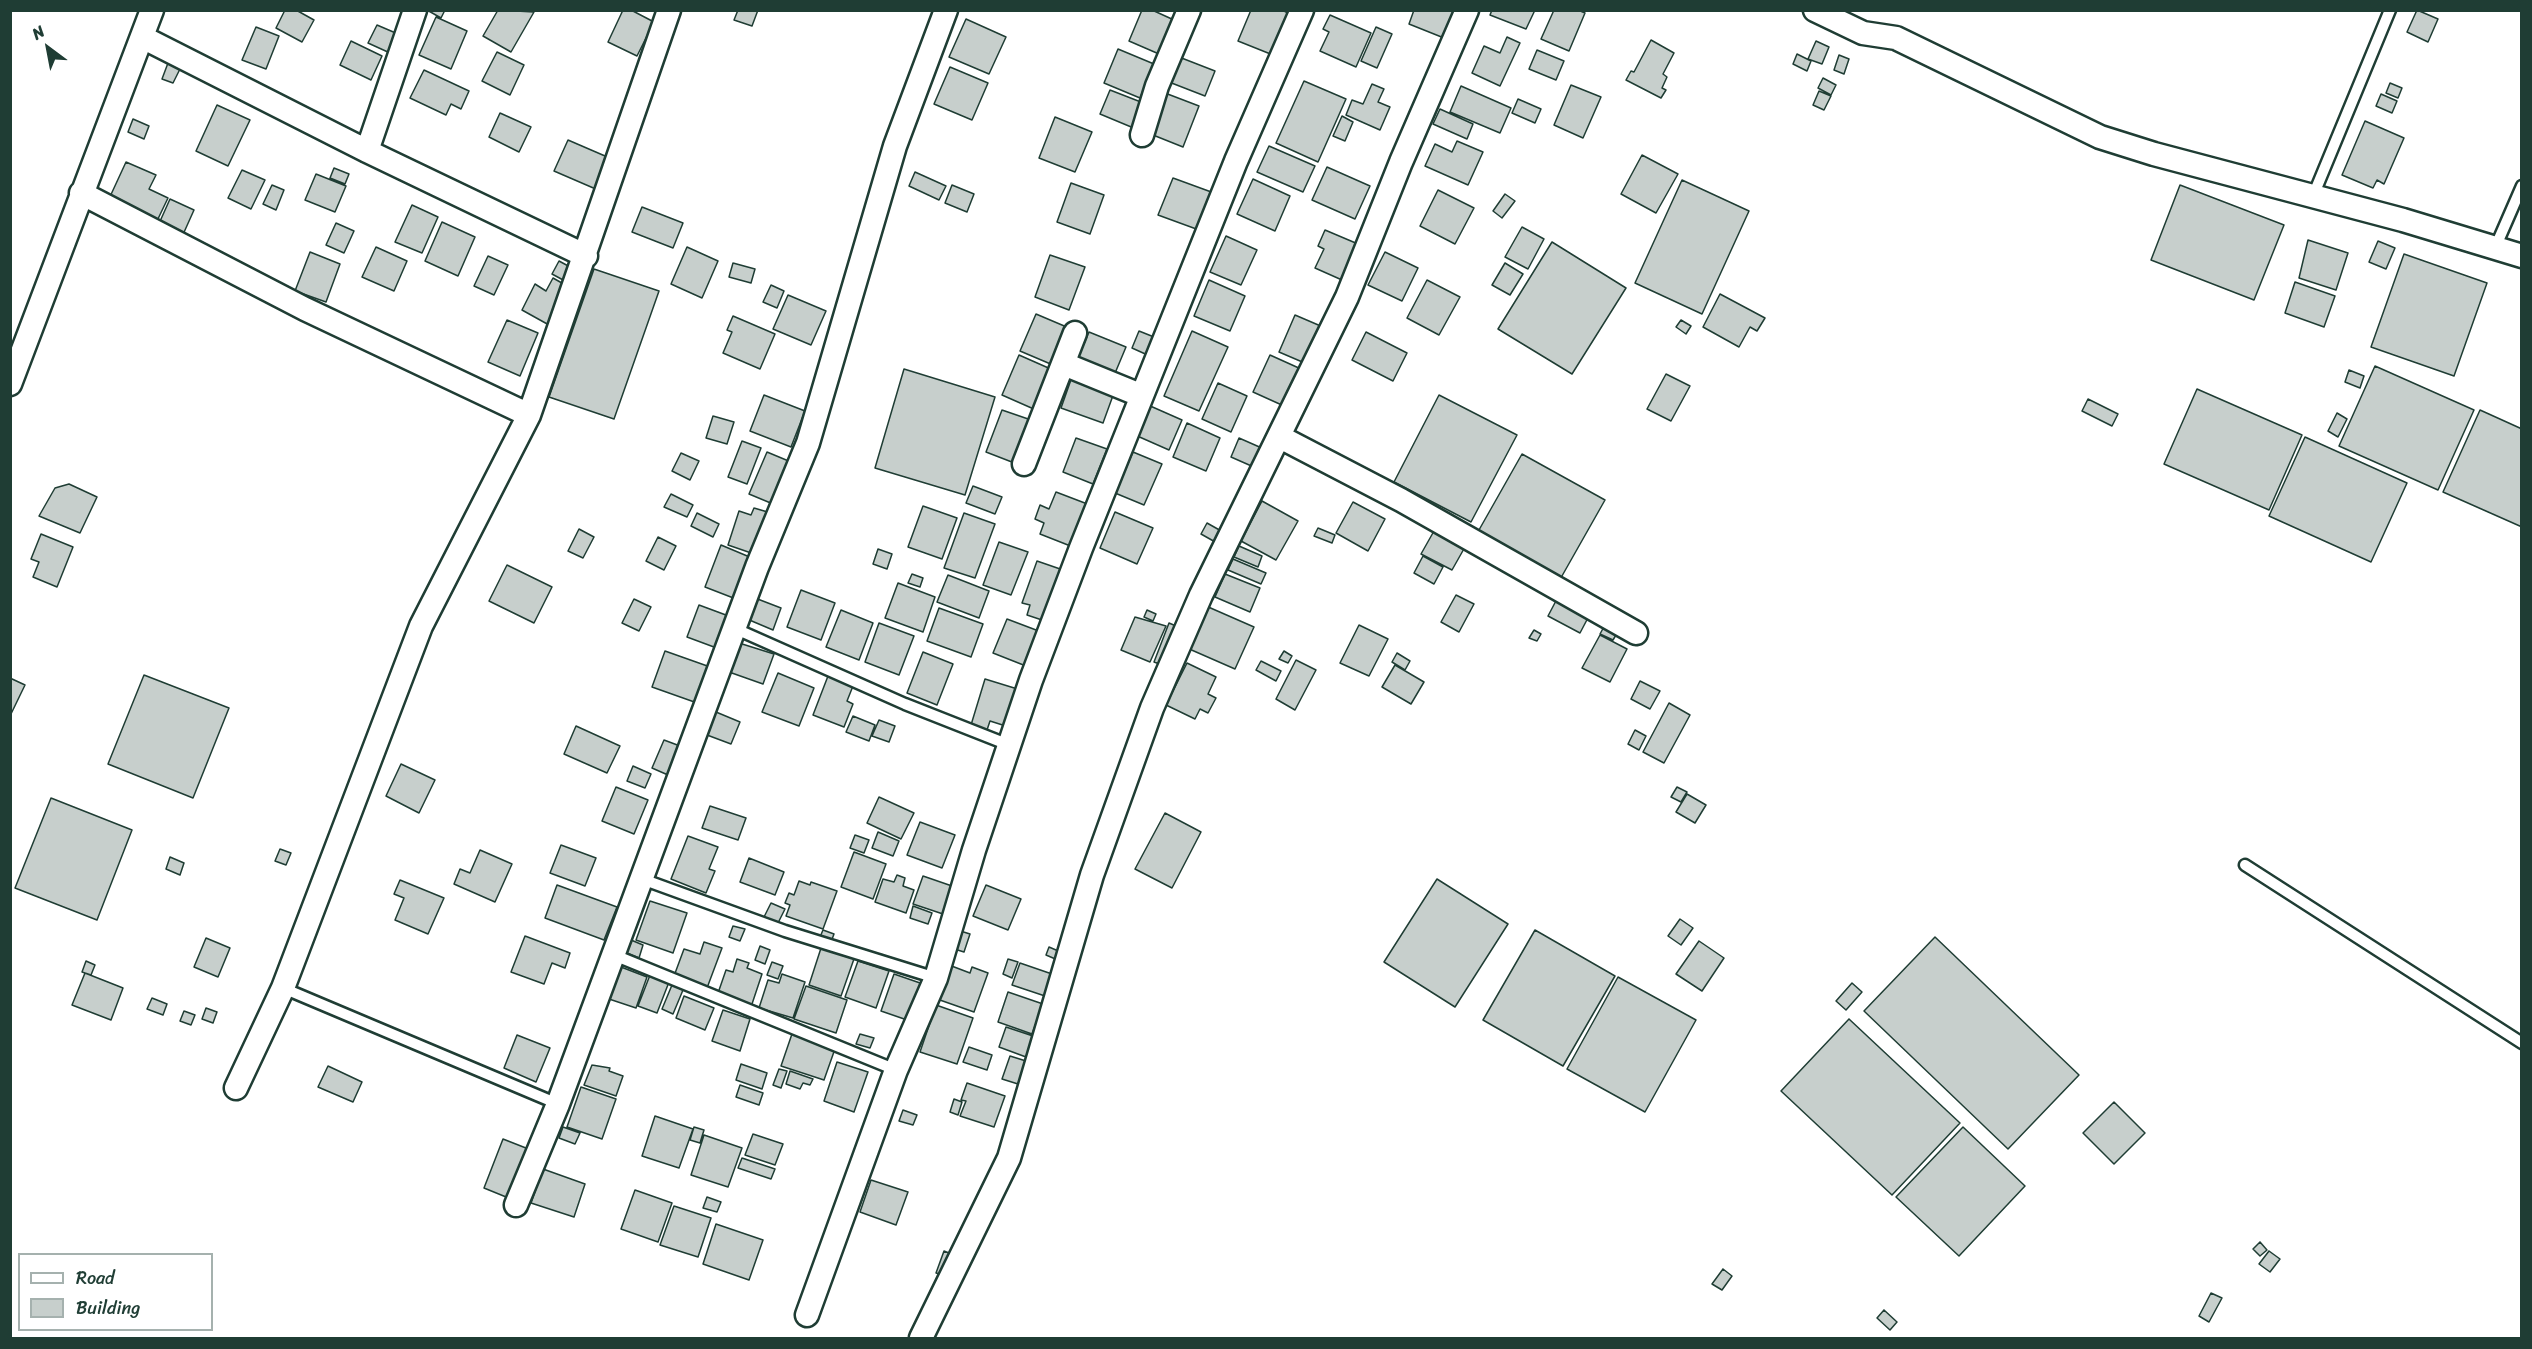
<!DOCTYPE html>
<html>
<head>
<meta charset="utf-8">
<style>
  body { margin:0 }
  #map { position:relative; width:2532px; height:1349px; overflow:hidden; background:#fff; font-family:Sriracha,sans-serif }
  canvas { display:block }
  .frame { position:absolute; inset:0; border:12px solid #1f3d34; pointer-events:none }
  .legend { position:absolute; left:18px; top:1253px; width:195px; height:78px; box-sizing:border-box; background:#fff; border:2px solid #a5b1ae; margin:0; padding:8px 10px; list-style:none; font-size:18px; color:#1f3d34 }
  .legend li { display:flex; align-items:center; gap:12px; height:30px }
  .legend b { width:30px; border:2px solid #a5b1ae }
  .north { position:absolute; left:18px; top:18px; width:60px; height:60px; -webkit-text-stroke:4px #fff; paint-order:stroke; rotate:328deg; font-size:16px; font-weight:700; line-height:24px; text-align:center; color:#1f3d34 }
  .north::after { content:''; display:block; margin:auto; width:21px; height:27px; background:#1f3d34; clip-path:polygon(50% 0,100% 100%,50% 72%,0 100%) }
</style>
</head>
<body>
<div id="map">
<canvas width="2532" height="1349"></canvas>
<div class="frame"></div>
<ul class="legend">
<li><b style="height:8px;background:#fff"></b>Road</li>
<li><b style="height:16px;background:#c7cfcc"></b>Building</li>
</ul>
<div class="north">N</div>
</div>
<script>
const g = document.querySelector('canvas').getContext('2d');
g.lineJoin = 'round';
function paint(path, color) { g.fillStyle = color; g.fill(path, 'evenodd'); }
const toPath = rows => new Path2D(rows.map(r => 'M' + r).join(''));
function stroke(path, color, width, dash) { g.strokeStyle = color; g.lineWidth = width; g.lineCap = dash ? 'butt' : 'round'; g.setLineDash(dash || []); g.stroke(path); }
const building = toPath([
  [285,10,296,10,314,20,302,42,276,28,285,10],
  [427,10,445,10,441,18,427,10],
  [498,10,534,12,511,52,483,36,498,10],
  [623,10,631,10,654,22,637,56,608,42,623,10],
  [738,10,758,10,752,26,734,20,738,10],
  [1142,10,1152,10,1174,20,1159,54,1129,41,1142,10],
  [1251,10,1282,10,1290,14,1273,55,1238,41,1251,10],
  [1414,10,1455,10,1444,38,1409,24,1414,10],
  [1492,10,1535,10,1526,29,1490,15,1492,10],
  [1554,10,1578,10,1585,13,1569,51,1541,39,1554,10],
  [2417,10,2438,19,2428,42,2407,32,2417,10],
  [1330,15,1371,33,1356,67,1320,51,1329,32,1323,29,1330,15],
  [436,17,467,31,451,69,419,55,436,17],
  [966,19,1006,37,989,74,949,57,966,19],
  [377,25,398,34,390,53,368,43,377,25],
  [256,27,279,36,266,69,242,60,256,27],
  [1376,27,1392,34,1377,68,1361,61,1376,27],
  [1507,37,1520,43,1500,86,1472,73,1484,46,1500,53,1507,37],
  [1651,40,1674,53,1663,74,1667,77,1662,88,1666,90,1661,98,1626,80,1631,71,1634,72,1651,40],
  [351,41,382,56,371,80,340,65,351,41],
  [1816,41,1829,47,1822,64,1808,59,1816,41],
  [1118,49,1154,64,1140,98,1104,83,1118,49],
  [1537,50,1564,61,1556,80,1529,69,1537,50],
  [497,52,524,65,510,95,482,81,497,52],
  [1797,54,1811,61,1807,71,1793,64,1797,54],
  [1839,55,1849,59,1844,74,1834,70,1839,55],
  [1179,57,1215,71,1205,96,1169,82,1179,57],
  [168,63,180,69,173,83,162,79,168,63],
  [950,67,988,83,972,120,934,104,950,67],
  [424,70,469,91,461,109,451,104,446,115,410,98,424,70],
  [1823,78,1836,85,1831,95,1818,88,1823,78],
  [1304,81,1346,99,1318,162,1276,143,1304,81],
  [2390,83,2402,88,2398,98,2386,93,2390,83],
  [1372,84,1384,89,1378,102,1390,107,1380,130,1346,115,1352,100,1363,104,1372,84],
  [1571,85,1601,97,1583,138,1554,125,1571,85],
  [1461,86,1511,108,1500,133,1450,112,1461,86],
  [1110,90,1146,104,1136,129,1100,114,1110,90],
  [1819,91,1831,96,1824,110,1813,105,1819,91],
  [1165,93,1199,106,1183,147,1148,133,1165,93],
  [2381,94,2397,101,2392,113,2376,106,2381,94],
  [1518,99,1541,109,1535,123,1512,113,1518,99],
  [217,105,250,120,228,166,196,151,217,105],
  [1440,109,1473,124,1467,139,1433,124,1440,109],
  [500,113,531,127,519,152,489,137,500,113],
  [1342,116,1353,122,1345,141,1333,136,1342,116],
  [1055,117,1092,132,1075,172,1039,158,1055,117],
  [133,119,149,126,144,139,128,132,133,119],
  [2365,121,2404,138,2384,184,2377,180,2373,188,2342,175,2365,121],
  [568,140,612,159,598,190,554,171,568,140],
  [1457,141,1483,152,1468,185,1425,166,1435,144,1452,152,1457,141],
  [1269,146,1315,166,1303,192,1257,172,1269,146],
  [1642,155,1678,174,1656,213,1621,194,1642,155],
  [126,162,156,175,149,189,168,198,156,223,108,201,126,162],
  [1327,167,1370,186,1355,219,1312,200,1327,167],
  [334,168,349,174,345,184,330,178,334,168],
  [242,170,265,180,251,209,228,198,242,170],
  [915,172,946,186,939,200,909,186,915,172],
  [316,174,346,186,335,212,305,200,316,174],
  [1173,178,1214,193,1199,230,1158,215,1173,178],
  [1253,179,1290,196,1275,231,1237,214,1253,179],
  [1682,180,1749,211,1702,314,1635,283,1682,180],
  [1071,183,1104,195,1090,234,1057,222,1071,183],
  [272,185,284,190,276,210,263,204,272,185],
  [952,185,974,194,967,212,945,203,952,185],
  [2180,185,2284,225,2254,300,2151,260,2180,185],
  [1438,190,1474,208,1455,244,1420,226,1438,190],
  [1505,194,1515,201,1502,218,1493,211,1505,194],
  [170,199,194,210,181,239,157,228,170,199],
  [412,205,438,217,422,253,395,242,412,205],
  [642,207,683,223,673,248,632,232,642,207],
  [442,222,475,237,458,276,425,261,442,222],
  [336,223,354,231,344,253,326,245,336,223],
  [1522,227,1544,239,1528,269,1505,257,1522,227],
  [1325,230,1358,244,1342,280,1315,268,1324,249,1318,246,1325,230],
  [1226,236,1257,250,1241,285,1210,272,1226,236],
  [2308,240,2348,253,2336,290,2299,278,2308,240],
  [2378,241,2395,248,2386,269,2369,262,2378,241],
  [1552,242,1626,288,1572,374,1498,329,1552,242],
  [376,247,407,261,394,291,362,277,376,247],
  [687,247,718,261,702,298,671,284,687,247],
  [310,252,340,264,326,302,295,291,310,252],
  [1385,252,1418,268,1402,301,1368,285,1385,252],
  [2404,254,2487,283,2454,376,2371,347,2404,254],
  [1050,255,1085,267,1069,310,1035,297,1050,255],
  [488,256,508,265,494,295,474,286,488,256],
  [559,261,572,268,565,281,552,274,559,261],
  [733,263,755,269,751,283,729,277,733,263],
  [1505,263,1523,274,1510,295,1492,285,1505,263],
  [594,269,659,291,614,419,549,397,594,269],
  [553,278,569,287,549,325,522,310,535,284,546,291,553,278],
  [1209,280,1245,296,1230,331,1194,316,1209,280],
  [1427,280,1460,297,1439,335,1407,318,1427,280],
  [2295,282,2335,296,2324,327,2285,313,2295,282],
  [771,285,784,291,777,308,763,302,771,285],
  [1720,294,1765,318,1757,331,1750,327,1739,347,1703,327,1720,294],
  [788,295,826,311,811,345,773,329,788,295],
  [1036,314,1069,328,1053,365,1020,351,1036,314],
  [1295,315,1323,327,1307,364,1279,352,1295,315],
  [733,316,775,334,760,369,723,353,732,332,727,330,733,316],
  [507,320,538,333,520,376,488,362,507,320],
  [1681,320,1691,326,1686,334,1676,327,1681,320],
  [1139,331,1159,339,1152,357,1132,348,1139,331],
  [1192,331,1228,347,1199,411,1164,396,1192,331],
  [1089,332,1126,347,1113,378,1076,362,1089,332],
  [1366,332,1407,353,1393,381,1352,360,1366,332],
  [1019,355,1053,370,1036,410,1002,395,1019,355],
  [1270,355,1301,369,1284,406,1253,392,1270,355],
  [2375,366,2474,410,2438,490,2339,446,2375,366],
  [904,369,995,397,965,495,875,468,904,369],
  [2349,370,2364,376,2360,388,2345,382,2349,370],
  [1073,374,1115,390,1103,423,1061,408,1073,374],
  [1666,374,1690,386,1671,421,1647,409,1666,374],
  [1218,383,1247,396,1231,432,1202,419,1218,383],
  [2197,389,2302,435,2269,510,2164,464,2197,389],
  [764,395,805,411,791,447,750,431,764,395],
  [1439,395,1517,435,1471,522,1394,482,1439,395],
  [2088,399,2118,414,2112,426,2082,411,2088,399],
  [1148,405,1182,420,1169,450,1135,435,1148,405],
  [1002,410,1034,421,1017,464,986,452,1002,410],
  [2480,410,2522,429,2522,527,2443,492,2480,410],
  [2337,413,2347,419,2338,437,2328,431,2337,413],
  [713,416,734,422,727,444,706,438,713,416],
  [1187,423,1220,438,1206,471,1173,457,1187,423],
  [2305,437,2407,483,2371,562,2269,516,2305,437],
  [1076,438,1107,449,1093,484,1063,472,1076,438],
  [1239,438,1264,449,1256,468,1231,457,1239,438],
  [742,441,761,448,747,484,728,477,742,441],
  [767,452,791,462,773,504,749,494,767,452],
  [1133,452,1162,464,1144,505,1115,493,1133,452],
  [681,453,699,461,690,480,672,471,681,453],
  [1522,454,1605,500,1558,583,1475,537,1522,454],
  [69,484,97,497,80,533,39,516,55,488,69,484],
  [973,486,1002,497,995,514,966,503,973,486],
  [1056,492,1090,505,1073,547,1040,534,1044,523,1035,519,1040,505,1049,509,1056,492],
  [671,494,693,505,687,517,664,507,671,494],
  [1262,501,1298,521,1276,560,1241,541,1262,501],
  [1353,502,1385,519,1368,551,1336,533,1353,502],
  [923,506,957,518,942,559,908,547,923,506],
  [754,508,771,513,757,555,728,545,739,511,751,515,754,508],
  [1115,512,1153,528,1137,564,1100,548,1115,512],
  [697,513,719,524,713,537,691,526,697,513],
  [964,513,995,524,975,578,944,568,964,513],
  [1207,523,1223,532,1217,543,1201,534,1207,523],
  [1318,528,1335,535,1332,543,1314,536,1318,528],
  [579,529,594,537,583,558,568,551,579,529],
  [1434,531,1465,547,1452,570,1421,554,1434,531],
  [41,534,73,547,57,587,33,577,39,562,31,559,41,534],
  [658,537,676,546,664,570,646,561,658,537],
  [999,542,1028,552,1011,595,983,585,999,542],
  [721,545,752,558,736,599,705,587,721,545],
  [1239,546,1262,556,1258,567,1234,557,1239,546],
  [878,549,892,554,887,569,873,564,878,549],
  [1423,556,1443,567,1434,584,1414,573,1423,556],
  [1233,559,1266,573,1261,584,1228,570,1233,559],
  [1037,561,1066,571,1048,622,1027,615,1030,605,1022,603,1037,561],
  [507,565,552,587,534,623,489,601,507,565],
  [912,574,923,578,920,587,908,583,912,574],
  [1225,574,1260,588,1250,612,1215,597,1225,574],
  [948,575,989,591,979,618,937,602,948,575],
  [898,583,935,597,923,632,885,618,898,583],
  [801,590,835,603,821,640,787,627,801,590],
  [1456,595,1474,604,1459,632,1441,622,1456,595],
  [1558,597,1590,614,1580,633,1548,616,1558,597],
  [755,598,781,608,773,630,747,619,755,598],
  [634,599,651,607,639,631,622,623,634,599],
  [699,605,734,618,722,650,687,637,699,605],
  [1206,606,1254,627,1235,669,1187,648,1206,606],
  [939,608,983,624,971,657,927,641,939,608],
  [841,610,873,623,859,660,826,647,841,610],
  [1147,610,1156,614,1153,621,1144,617,1147,610],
  [1135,617,1166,626,1150,662,1121,650,1135,617],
  [1007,619,1044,633,1031,668,993,653,1007,619],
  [879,623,914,636,899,675,865,662,879,623],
  [1169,623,1183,629,1168,667,1154,662,1169,623],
  [1606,623,1619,630,1613,640,1600,634,1606,623],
  [1359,625,1388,639,1369,676,1340,663,1359,625],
  [1534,630,1541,634,1537,641,1529,638,1534,630],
  [1600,635,1627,649,1610,682,1582,668,1600,635],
  [739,643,774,654,763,684,729,672,739,643],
  [665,651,713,668,700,704,652,687,665,651],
  [1284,651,1292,656,1288,663,1279,659,1284,651],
  [923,652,953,664,937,705,907,693,923,652],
  [1397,653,1410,661,1405,670,1392,662,1397,653],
  [1296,660,1316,670,1295,710,1276,699,1296,660],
  [1261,661,1281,671,1276,681,1256,670,1261,661],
  [1187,663,1216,677,1208,694,1216,698,1208,713,1200,709,1195,719,1166,705,1187,663],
  [1395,665,1424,682,1411,704,1382,687,1395,665],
  [778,673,814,688,799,726,762,712,778,673],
  [144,675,229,708,193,798,108,764,144,675],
  [828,676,853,686,847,701,853,704,844,727,813,715,828,676],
  [10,678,25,685,10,716,10,678],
  [985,679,1024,691,1012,728,990,721,987,730,971,725,985,679],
  [1640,681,1660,691,1650,709,1631,699,1640,681],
  [1669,703,1690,715,1664,763,1643,752,1669,703],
  [716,712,740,722,731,744,707,735,716,712],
  [853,716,875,725,869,741,846,732,853,716],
  [879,720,895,726,889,742,872,736,879,720],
  [576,726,620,746,607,773,564,754,576,726],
  [1635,730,1646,736,1639,750,1628,744,1635,730],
  [664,740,680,746,668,775,652,768,664,740],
  [401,764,435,780,419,813,386,796,401,764],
  [633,766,651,774,645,788,627,781,633,766],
  [616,787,648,800,634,834,602,821,616,787],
  [1677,787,1687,792,1681,802,1671,797,1677,787],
  [1687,794,1706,805,1695,823,1676,812,1687,794],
  [879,797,914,813,901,839,867,823,879,797],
  [51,798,132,830,97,920,15,888,51,798],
  [710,806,746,818,738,840,702,828,710,806],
  [1165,813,1201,832,1172,888,1135,869,1165,813],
  [920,822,955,835,942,868,907,855,920,822],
  [878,832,899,841,893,856,872,848,878,832],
  [855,835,869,840,864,853,850,848,855,835],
  [688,836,718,847,709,869,715,871,706,893,671,879,688,836],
  [561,845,596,858,585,886,550,873,561,845],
  [280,849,291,853,286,865,275,861,280,849],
  [480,850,512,864,495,902,454,884,460,869,470,873,480,850],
  [854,852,886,864,873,899,841,887,854,852],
  [170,857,184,863,180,875,166,869,170,857],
  [749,858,784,872,775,895,740,882,749,858],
  [897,875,905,878,903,886,914,890,906,913,875,902,883,879,894,882,897,875],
  [923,876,952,886,943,914,913,904,923,876],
  [1437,879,1508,924,1455,1007,1384,962,1437,879],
  [400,880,444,898,428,934,395,920,404,898,394,894,400,880],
  [799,881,810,885,811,882,837,891,823,929,786,916,790,905,785,903,789,893,794,895,799,881],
  [557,885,617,907,604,940,545,918,557,885],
  [986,885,1021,899,1008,930,973,916,986,885],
  [650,901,687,913,673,953,636,940,650,901],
  [771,903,785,909,778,923,764,917,771,903],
  [913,906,932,913,928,924,910,918,913,906],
  [1680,919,1693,928,1681,945,1668,936,1680,919],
  [733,926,745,929,740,941,729,937,733,926],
  [954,929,970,934,964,952,948,947,954,929],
  [823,930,834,934,831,942,820,937,823,930],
  [1535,930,1615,976,1563,1066,1483,1020,1535,930],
  [525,936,570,953,565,968,552,963,544,984,511,972,525,936],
  [1935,937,2079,1075,2008,1149,1864,1011,1935,937],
  [206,938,230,948,218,977,194,967,206,938],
  [631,940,643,945,639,958,627,953,631,940],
  [1699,941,1724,958,1702,991,1676,974,1699,941],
  [704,942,722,948,707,988,674,976,684,949,700,954,704,942],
  [822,945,855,956,841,996,809,985,822,945],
  [760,946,770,950,765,964,755,960,760,946],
  [1049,947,1063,953,1060,961,1046,955,1049,947],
  [737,959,749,963,747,968,762,974,751,1007,717,996,726,970,733,972,737,959],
  [1008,959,1018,962,1012,978,1003,974,1008,959],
  [86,961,95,965,91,975,82,972,86,961],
  [858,961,889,971,876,1008,845,997,858,961],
  [772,962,783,966,778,979,767,975,772,962],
  [1020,963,1052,974,1045,996,1012,985,1020,963],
  [949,965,970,973,972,967,988,973,974,1012,937,999,949,965],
  [621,967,647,977,636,1008,609,999,621,967],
  [85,973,123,988,111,1020,72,1005,85,973],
  [782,974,805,982,793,1018,759,1008,768,980,779,983,782,974],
  [894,974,923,984,910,1021,881,1011,894,974],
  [650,975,669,982,657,1013,638,1006,650,975],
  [1618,977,1696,1020,1645,1112,1567,1069,1618,977],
  [1852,983,1862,992,1846,1010,1836,1001,1852,983],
  [672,985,683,990,673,1014,662,1009,672,985],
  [806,986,847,1000,836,1033,794,1019,806,986],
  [1008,992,1043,1004,1032,1034,998,1022,1008,992],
  [684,996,714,1008,705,1030,676,1018,684,996],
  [152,998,167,1004,163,1015,147,1009,152,998],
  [936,1005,973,1018,957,1064,920,1052,936,1005],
  [206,1008,217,1012,213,1023,202,1019,206,1008],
  [723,1010,750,1019,740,1051,712,1041,723,1010],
  [184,1011,195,1015,191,1025,180,1021,184,1011],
  [1849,1019,1960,1123,1892,1195,1781,1091,1849,1019],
  [1006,1027,1033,1036,1026,1057,999,1047,1006,1027],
  [793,1031,836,1046,824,1080,781,1066,793,1031],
  [860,1034,874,1038,870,1048,856,1044,860,1034],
  [517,1035,550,1048,536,1082,504,1068,517,1035],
  [969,1047,992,1055,987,1070,963,1062,969,1047],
  [1010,1056,1026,1061,1018,1084,1002,1079,1010,1056],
  [837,1062,868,1072,854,1112,824,1101,837,1062],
  [741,1064,767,1073,762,1089,736,1080,741,1064],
  [592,1065,610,1068,609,1071,623,1076,616,1096,584,1085,592,1065],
  [328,1066,362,1082,353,1102,318,1087,328,1066],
  [779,1069,787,1071,781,1088,773,1085,779,1069],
  [790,1071,813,1079,810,1085,803,1083,800,1089,786,1084,790,1071],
  [967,1083,1005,1096,994,1127,960,1116,966,1101,961,1100,967,1083],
  [740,1085,763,1093,759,1105,736,1097,740,1085],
  [581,1087,616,1099,602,1139,567,1127,581,1087],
  [954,1099,962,1102,958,1115,950,1112,954,1099],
  [2114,1102,2145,1133,2114,1164,2083,1133,2114,1102],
  [903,1110,917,1115,913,1125,899,1121,903,1110],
  [655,1116,693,1129,679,1168,642,1156,655,1116],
  [563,1127,580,1133,575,1144,559,1138,563,1127],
  [694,1127,704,1130,700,1143,690,1140,694,1127],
  [1963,1127,2025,1186,1959,1256,1896,1197,1963,1127],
  [753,1134,783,1144,775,1165,745,1155,753,1134],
  [704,1135,742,1148,728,1187,691,1175,704,1135],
  [503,1139,531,1150,511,1199,484,1188,503,1139],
  [742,1158,775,1169,771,1179,738,1168,742,1158],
  [543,1169,585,1184,574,1217,531,1203,543,1169],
  [871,1180,908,1192,896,1225,860,1212,871,1180],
  [635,1190,672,1203,658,1242,621,1229,635,1190],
  [707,1197,721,1202,717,1212,703,1208,707,1197],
  [674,1206,711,1218,698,1257,660,1245,674,1206],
  [716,1224,763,1240,749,1280,703,1264,716,1224],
  [2260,1242,2267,1250,2260,1256,2253,1249,2260,1242],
  [944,1251,954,1255,947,1276,936,1273,944,1251],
  [2269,1251,2280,1259,2270,1272,2259,1264,2269,1251],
  [1723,1269,1732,1276,1722,1290,1712,1284,1723,1269],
  [2211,1293,2222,1298,2209,1322,2199,1316,2211,1293],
  [1884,1310,1897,1322,1890,1330,1877,1318,1884,1310]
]);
const lane = toPath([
  [2313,196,2390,10],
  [2495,248,2522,186],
  [736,629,905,704,1009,745],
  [2245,865,2522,1043],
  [642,879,785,931,936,978],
  [614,955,896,1070],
  [283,988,558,1104]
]);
const street = toPath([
  [1815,10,1863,33,1896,38,2100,137,2154,154,2403,220,2522,256],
  [144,38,367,151,586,256],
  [1142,135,1157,86,1189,10],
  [367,151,415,10],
  [81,193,305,309,529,415],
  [1064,364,1140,395],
  [10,384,152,10],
  [1280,437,1401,500,1636,633],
  [1024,464,1075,333],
  [236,1088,283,988,421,626,529,415,669,10],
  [516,1205,558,1104,757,567,808,443,895,146,946,10],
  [807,1315,896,1070,936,978,974,850,1031,680,1081,548,1236,161,1302,10],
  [921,1338,1009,1158,1092,875,1152,708,1201,595,1347,297,1401,162,1467,10]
]);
paint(building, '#c7cfcc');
stroke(building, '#1f3d34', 1.5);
stroke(lane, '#1f3d34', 15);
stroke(street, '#1f3d34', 27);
stroke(lane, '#fff', 10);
stroke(street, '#fff', 22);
</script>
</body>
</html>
